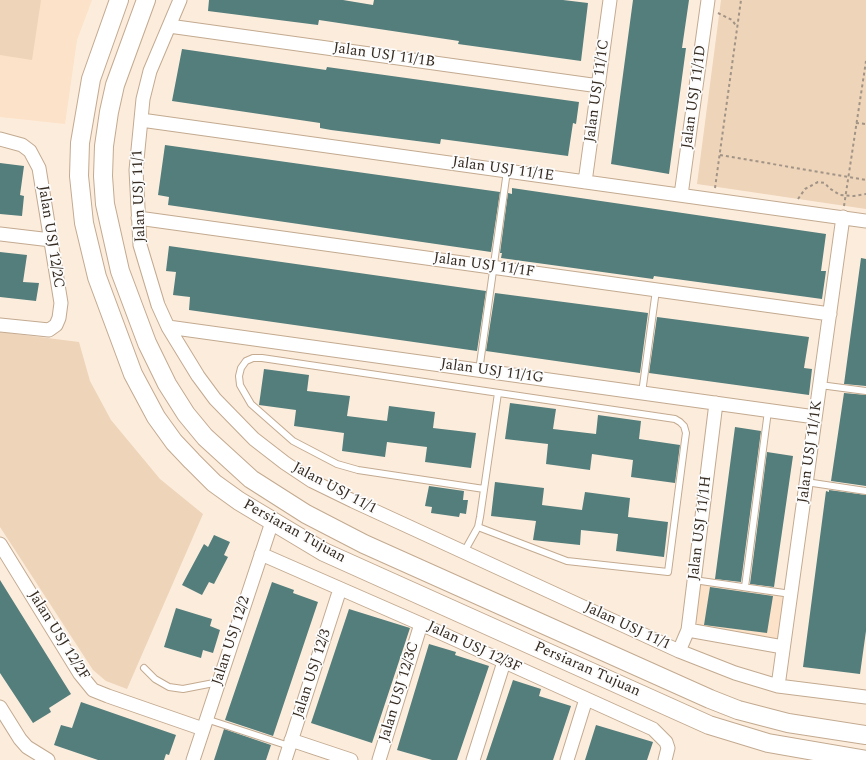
<!DOCTYPE html>
<html>
<head>
<meta charset="utf-8">
<style>
  body { margin:0 }
  canvas { display:block; background:#fcecdc }
</style>
</head>
<body>
<canvas width="866" height="760"></canvas>
<script>
const g = document.querySelector('canvas').getContext('2d');
g.lineJoin = 'round';
function paint(path, color) { g.fillStyle = color; g.fill(path, 'evenodd'); }
const toPath = rows => new Path2D(rows.map(r => 'M' + r).join(''));
function stroke(path, color, width, dash) { g.strokeStyle = color; g.lineWidth = width; g.lineCap = dash ? 'butt' : 'round'; g.setLineDash(dash || []); g.stroke(path); }
function drawText(font, color, halo, rows, align = 'center') {
  g.font = font + ' Spectral,serif'; g.lineWidth = 3.5; g.setLineDash([]); g.textBaseline = 'middle'; g.strokeStyle = halo; g.fillStyle = color; for (const [text, x, y, turn = 0] of rows) {
    g.save(); g.translate(x, y); g.rotate((+turn || 0) * Math.PI / 180); g.textAlign = isNaN(turn) ? turn : align; if (halo) g.strokeText(text, 0, 0); g.fillText(text, 0, 0); g.restore();
  }
}
const built = toPath([
  [0,0,92,0,77,40,65,124,0,117],
  [699,584,785,596,779,640,693,625]
]);
const green = toPath([
  [0,0,41,0,32,60,0,55],
  [721,0,866,0,866,209,697,184],
  [0,332,79,342,90,381,111,420,160,479,203,514,127,689,106,681,93,670,0,527]
]);
const building = toPath([
  [209,0,343,0,373,5,374,0,563,0,588,3,581,61,458,44,459,41,319,20,318,25,208,11],
  [633,0,689,0,682,48,686,48,669,174,611,164],
  [182,49,326,70,327,67,579,102,576,124,573,123,568,156,441,139,440,144,331,130,320,128,320,123,172,101],
  [165,145,500,192,491,252,168,205,169,197,158,195],
  [0,163,24,166,20,195,24,196,22,216,0,214],
  [512,188,826,234,821,271,826,271,822,299,654,276,653,279,501,258,502,253,500,253,508,193,512,194],
  [169,246,486,291,477,351,189,310,190,297,173,295,176,272,166,271],
  [0,252,27,255,23,282,39,283,36,301,0,297],
  [861,258,866,259,866,386,844,384],
  [495,293,648,313,640,373,486,351],
  [657,317,809,337,804,368,812,369,809,395,649,373],
  [264,369,309,375,307,391,350,396,347,416,387,421,389,406,435,412,433,428,476,433,471,468,425,462,427,447,387,442,385,457,342,451,344,433,294,426,296,410,259,405],
  [844,393,866,395,866,486,831,481],
  [510,403,556,409,553,429,596,434,598,415,641,421,639,439,680,445,675,483,631,477,633,460,592,454,590,470,546,464,548,444,505,439],
  [735,427,761,431,741,582,715,579],
  [767,452,793,456,774,587,750,584],
  [495,482,544,488,542,505,582,510,585,492,630,498,628,517,668,522,664,557,616,551,618,534,581,530,580,545,533,540,536,521,491,516],
  [429,486,464,491,463,500,468,500,466,514,460,513,459,517,431,513,432,507,425,506],
  [829,490,866,495,866,631,860,674,803,667,826,491,829,492],
  [214,535,230,542,224,555,228,557,214,584,209,582,202,595,182,585,204,544,208,547],
  [0,580,71,694,49,708,51,712,33,723,0,673],
  [272,582,294,590,293,593,318,602,273,736,225,720],
  [710,587,773,596,767,633,704,625],
  [176,608,212,619,210,626,220,630,213,653,203,650,201,658,164,647],
  [349,609,410,628,372,743,311,723],
  [429,644,456,652,455,655,489,666,457,760,432,760,397,750],
  [513,680,541,689,539,696,571,706,553,760,486,760],
  [81,702,176,735,169,755,166,754,164,760,98,760,54,745,61,725,72,728],
  [596,725,653,742,647,760,585,760],
  [224,729,271,745,266,760,214,760]
]);
const path = toPath([
  [718,13,732,20,737,27],
  [856,123,866,124],
  [720,155,866,180],
  [715,188,741,0],
  [798,199,805,189,818,182,825,183,829,188,840,195,854,196,866,194],
  [844,206,866,61]
]);
const service = toPath([
  [479,371,507,171],
  [820,385,866,391],
  [642,393,656,290],
  [806,482,866,491],
  [478,527,567,561,668,572,685,440,686,433,684,426,680,422,675,419,262,358,253,358,246,361,241,368,239,376,240,385,251,404,293,441,337,464,358,470,484,489],
  [464,552,478,527,480,517,498,393],
  [694,580,791,594],
  [745,587,768,411],
  [144,668,155,679,169,687,183,689,219,682],
  [206,719,289,746]
]);
const minor = toPath([
  [180,0,150,71,143,99,136,170,140,245,158,305,168,327,198,376,215,399,254,439,285,463,312,481,353,501,679,651,735,673,778,686,866,697],
  [169,26,599,86],
  [141,120,866,221],
  [0,139,22,145,30,151,39,168,61,303,59,318,56,325,49,330,0,325],
  [585,182,610,0],
  [681,195,708,0],
  [138,218,830,314],
  [0,234,51,240],
  [168,327,815,417],
  [0,544,80,674,93,690,108,696,203,729],
  [261,554,421,624,653,729,666,742,668,748,665,760],
  [688,630,783,647],
  [679,651,688,630,716,403],
  [778,686,843,217],
  [0,707,20,739,27,747,48,760],
  [291,740,351,760],
  [193,760,272,522],
  [285,760,340,589],
  [379,760,421,624],
  [473,760,504,662],
  [567,760,586,699]
]);
const secondary = toPath([
  [119,0,91,79,80,143,79,176,84,223,97,277,133,374,156,417,174,442,192,461,214,483,239,501,324,552,709,725,768,743,866,760],
  [146,0,115,85,109,112,104,146,103,176,105,204,120,271,147,343,167,384,186,414,205,437,251,479,306,514,364,544,710,699,738,710,788,723,866,735]
]);
const streetNames = [
  ["Jalan USJ 11/1B",384,56,8],
  ["Jalan USJ 11/1C",598,91,-82],
  ["Jalan USJ 11/1D",695,97,-82],
  ["Jalan USJ 11/1E",503,170,8],
  ["Jalan USJ 11/1",140,196,-92],
  ["Jalan USJ 12/2C",50,237,81],
  ["Jalan USJ 11/1F",484,266,8],
  ["Jalan USJ 11/1G",492,372,8],
  ["Jalan USJ 11/1K",811,452,-82],
  ["Jalan USJ 11/1",334,489,28],
  ["Jalan USJ 11/1H",701,528,-83],
  ["Persiaran Tujuan",294,532,29],
  ["Jalan USJ 11/1",627,627,25],
  ["Jalan USJ 12/2F",58,636,58],
  ["Jalan USJ 12/2",232,641,-72],
  ["Jalan USJ 12/3F",474,648,25],
  ["Persiaran Tujuan",587,670,24],
  ["Jalan USJ 12/3",313,674,-72],
  ["Jalan USJ 12/3C",400,692,-73]
];
paint(built, '#fce2c8');
paint(green, '#eed4b9');
paint(building, '#547e7c');
stroke(service, '#c3aa90', 8);
stroke(minor, '#c3aa90', 15);
stroke(secondary, '#c3aa90', 20);
stroke(path, '#a19487', 2, [3, 3]);
stroke(service, '#fff', 6);
stroke(minor, '#fff', 13);
stroke(secondary, '#fff', 18);
drawText('15px', '#342a20', '#fcfcfc', streetNames);
</script>
</body>
</html>
